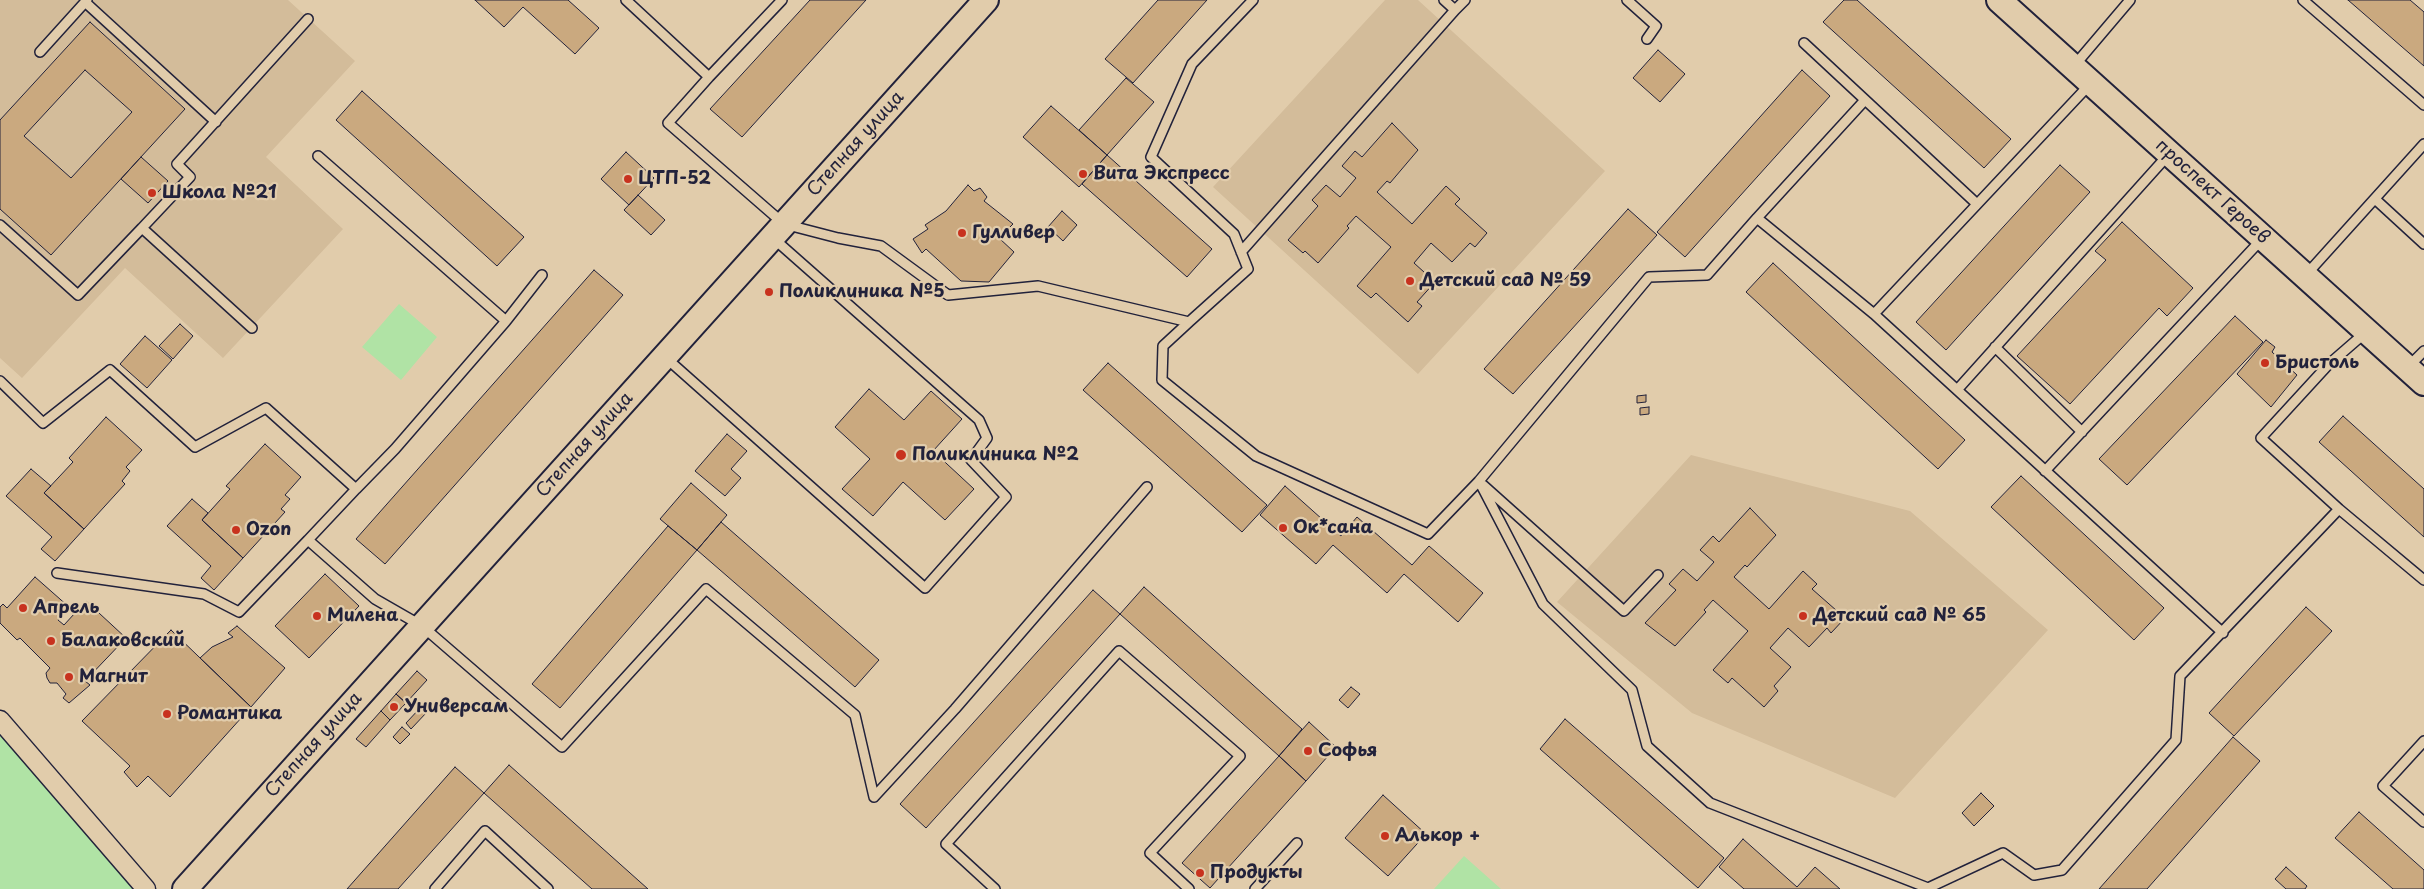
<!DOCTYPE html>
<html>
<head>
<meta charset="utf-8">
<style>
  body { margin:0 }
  canvas { display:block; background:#e1ccab }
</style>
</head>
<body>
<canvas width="2424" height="889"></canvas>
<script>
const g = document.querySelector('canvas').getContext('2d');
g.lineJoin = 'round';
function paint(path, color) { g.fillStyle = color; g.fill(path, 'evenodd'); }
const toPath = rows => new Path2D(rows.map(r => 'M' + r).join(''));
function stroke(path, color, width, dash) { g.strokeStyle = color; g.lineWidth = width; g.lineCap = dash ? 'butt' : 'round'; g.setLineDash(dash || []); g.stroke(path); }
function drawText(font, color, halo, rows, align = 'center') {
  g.font = font + ' "Playpen Sans",sans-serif'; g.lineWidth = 4.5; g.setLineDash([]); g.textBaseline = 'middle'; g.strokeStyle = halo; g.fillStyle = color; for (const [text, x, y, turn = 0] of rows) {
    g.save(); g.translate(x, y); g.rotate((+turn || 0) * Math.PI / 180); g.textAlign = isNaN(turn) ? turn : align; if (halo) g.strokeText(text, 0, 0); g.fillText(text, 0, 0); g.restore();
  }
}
const built = toPath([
  [0,0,288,0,355,61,266,157,343,229,223,358,125,268,22,378,0,358],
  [1385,0,1418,0,1605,171,1418,374,1213,187],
  [1691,455,1910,511,2048,630,1895,798,1692,713,1557,602]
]);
const green = toPath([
  [399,304,437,337,401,380,362,347],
  [0,734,134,889,0,889],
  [1464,856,1501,889,1434,889]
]);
const building = toPath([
  [475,0,568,0,599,28,575,54,523,7,504,27,475,0],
  [810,0,866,0,742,137,710,109,810,0],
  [1158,0,1207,0,1133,83,1105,59,1158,0],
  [1844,0,1857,0,2011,139,1984,168,1823,22,1844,0],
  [2348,0,2410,0,2424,12,2424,66,2348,0],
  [90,22,185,109,51,255,0,209,0,120,90,22],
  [85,70,132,112,71,178,24,136,85,70],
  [1658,50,1685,74,1660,102,1633,78,1658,50],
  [1802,70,1830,96,1685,257,1657,232,1802,70],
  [1126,78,1154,102,1107,155,1079,130,1126,78],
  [362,91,524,237,497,266,336,120,362,91],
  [1051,106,1107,155,1079,187,1023,137,1051,106],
  [1392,123,1418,150,1390,183,1387,181,1377,192,1412,224,1446,186,1460,199,1455,204,1487,233,1475,247,1470,243,1452,262,1431,243,1414,263,1435,282,1417,302,1422,306,1408,322,1376,293,1371,298,1357,286,1391,247,1356,216,1347,226,1349,228,1318,263,1305,251,1303,253,1288,240,1318,206,1312,200,1326,185,1340,197,1356,178,1342,166,1355,151,1362,157,1392,123],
  [626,152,654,178,629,205,601,179,626,152],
  [1107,155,1212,249,1187,277,1082,184,1107,155],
  [141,157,168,181,148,203,121,179,141,157],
  [2060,165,2090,192,1946,350,1916,322,2060,165],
  [968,185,974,191,980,188,987,197,984,201,1013,224,999,238,1014,252,989,282,961,281,926,249,922,253,913,239,928,229,925,225,946,211,968,185],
  [638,195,665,220,651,235,624,210,638,195],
  [1628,209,1657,235,1513,394,1484,369,1628,209],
  [1062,211,1077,225,1063,241,1048,227,1062,211],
  [2122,222,2193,288,2167,316,2159,308,2070,404,2017,356,2106,260,2095,251,2122,222],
  [1773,263,1965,440,1938,469,1746,292,1773,263],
  [594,270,623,295,385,564,356,539,594,270],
  [2235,316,2263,342,2127,485,2099,459,2235,316],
  [180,324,193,336,173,359,159,346,180,324],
  [145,336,172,360,147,388,120,364,145,336],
  [2266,340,2275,347,2272,352,2297,375,2271,407,2237,374,2266,340],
  [1108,363,1267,505,1242,532,1083,390,1108,363],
  [869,389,904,420,931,391,962,419,933,451,974,489,945,520,903,482,873,516,842,489,870,459,835,427,869,389],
  [1646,395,1646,402,1637,403,1637,396,1646,395],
  [1649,407,1649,414,1640,415,1640,408,1649,407],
  [2343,416,2424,489,2424,537,2319,442,2343,416],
  [106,417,142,450,126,467,130,471,122,481,125,484,84,529,44,493,73,462,69,458,106,417],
  [727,434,747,451,731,469,741,478,725,496,695,471,727,434],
  [265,444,301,477,285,495,290,499,281,509,285,512,243,558,202,520,230,489,226,486,265,444],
  [31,469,51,486,44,493,84,529,55,561,41,549,52,537,6,496,31,469],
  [2021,476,2164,608,2134,640,1991,507,2021,476],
  [691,483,727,515,697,550,660,519,691,483],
  [1285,486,1341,536,1357,517,1412,565,1429,546,1483,593,1458,622,1404,574,1387,593,1333,545,1316,564,1260,515,1285,486],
  [192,499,208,513,202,520,243,558,214,590,201,578,211,566,167,526,192,499],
  [1750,508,1776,535,1747,567,1745,565,1734,577,1769,609,1803,571,1817,584,1812,589,1845,618,1831,633,1827,628,1809,647,1788,628,1770,648,1791,667,1774,686,1778,691,1764,707,1732,678,1728,683,1713,670,1748,631,1713,600,1704,610,1706,612,1675,646,1645,623,1676,590,1669,584,1683,569,1697,581,1714,562,1700,550,1713,536,1719,542,1750,508],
  [721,522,879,660,855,687,697,550,721,522],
  [668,526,697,550,560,708,532,684,668,526],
  [325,574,359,606,309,658,275,626,325,574],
  [35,577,69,607,58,620,64,625,86,601,126,638,85,681,90,685,69,703,63,698,66,694,57,683,50,683,47,678,46,673,50,668,20,638,17,640,0,623,0,607,3,604,7,608,35,577],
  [1144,587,1302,729,1279,756,1120,614,1144,587],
  [1093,590,1120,614,926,828,900,804,1093,590],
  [2306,607,2332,631,2234,736,2209,713,2306,607],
  [237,626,285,668,251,707,200,658,212,647,233,637,228,633,237,626],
  [171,630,251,707,170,797,148,776,137,787,124,772,130,766,82,721,171,630],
  [417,671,427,680,406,703,396,694,417,671],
  [1351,687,1360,694,1348,708,1339,700,1351,687],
  [396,694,406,703,390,720,381,711,396,694],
  [421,707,427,712,411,729,406,723,421,707],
  [381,711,390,720,366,747,356,739,381,711],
  [1565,719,1724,858,1698,888,1540,749,1565,719],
  [1309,722,1336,747,1306,781,1279,756,1309,722],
  [402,727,410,734,400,744,393,737,402,727],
  [2233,737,2260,761,2147,889,2099,889,2233,737],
  [1279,756,1306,781,1210,888,1182,863,1279,756],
  [509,765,648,889,592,889,484,793,509,765],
  [455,767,484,793,398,889,347,889,455,767],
  [1981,793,1994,806,1974,826,1962,813,1981,793],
  [1383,795,1426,834,1388,876,1345,838,1383,795],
  [2359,812,2424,870,2424,889,2393,889,2335,838,2359,812],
  [1743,839,1797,887,1815,867,1840,889,1744,889,1719,867,1743,839],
  [2286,867,2307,886,2305,889,2286,889,2275,879,2286,867]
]);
const lane = toPath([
  [626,0,709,77,668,123,784,224,838,238,881,246,948,295,1038,286,1189,322,1248,269,1234,234,1151,157,1192,64,1253,0],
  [1444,0,1455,10,1465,0],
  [1627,0,1656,26,1647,39],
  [2303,0,2424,105],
  [85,2,216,122],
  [1804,43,1977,204],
  [40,52,87,0],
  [2074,66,2130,0],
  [709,77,782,0],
  [318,156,506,321,395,449,356,489],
  [2375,199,2424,244],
  [1757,218,1865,100],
  [0,225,78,295,142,228,252,328],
  [142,228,190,177,177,164,308,19],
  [1241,252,1455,10],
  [2305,276,2424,144],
  [1874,314,2223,633],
  [506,321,542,275],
  [1189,322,1163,346,1162,380,1256,456,1428,534,1479,481,1649,277,1707,275,1757,218,1874,314,2091,83],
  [1995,347,2082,432],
  [665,357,925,588,1006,497,971,460,987,438,979,420,773,238],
  [2407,368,2424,351],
  [0,381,43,423,110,370,195,447,266,408,356,489,308,540,375,599,422,626,562,747,706,589,855,715,874,797],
  [1957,390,2169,154],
  [2045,471,2262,239],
  [1479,481,1543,604,1632,690,1647,746,1710,803,1928,888,2003,853,2034,875,2062,870,2176,740,2180,676,2339,509,2261,438,2328,365,2366,332],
  [1483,485,1624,611,1658,575],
  [2339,509,2424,580],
  [57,573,204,594,239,612,308,540],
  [2424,741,2383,786,2424,822],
  [874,797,955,709,1147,487],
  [435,889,485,831,548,889],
  [995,889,946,844,1119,651,1240,756,1150,853,1189,889],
  [1255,889,1297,843]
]);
const street = toPath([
  [0,720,146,889]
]);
const secondary = toPath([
  [1999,0,2424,383],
  [185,889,986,0]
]);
const markers = [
  [1083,174,5,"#c8321e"],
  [628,179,5,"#c8321e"],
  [152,193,5,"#c8321e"],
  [962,233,5,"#c8321e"],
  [1410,281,5,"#c8321e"],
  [769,292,5,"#c8321e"],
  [2265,363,5,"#c8321e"],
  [901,455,6,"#c8321e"],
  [1283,528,5,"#c8321e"],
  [236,530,5,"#c8321e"],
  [23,608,5,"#c8321e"],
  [317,616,5,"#c8321e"],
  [1803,616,5,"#c8321e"],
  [51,641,5,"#c8321e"],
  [69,677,5,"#c8321e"],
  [394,707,5,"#c8321e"],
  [167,714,5,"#c8321e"],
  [1308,751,5,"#c8321e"],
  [1385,836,5,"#c8321e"],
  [1200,873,5,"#c8321e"]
];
const streetNames = [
  ["Степная улица",856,144,-48],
  ["проспект Героев",2212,192,42],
  ["Степная улица",585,445,-48],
  ["Степная улица",314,745,-48]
];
const poiNames = [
  ["Вита Экспресс",1093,174],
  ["ЦТП-52",638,179],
  ["Школа №21",162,193],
  ["Гулливер",972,233],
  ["Детский сад № 59",1420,281],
  ["Поликлиника №5",779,292],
  ["Бристоль",2275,363],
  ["Поликлиника №2",912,455],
  ["Ок*сана",1293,528],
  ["Ozon",246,530],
  ["Апрель",33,608],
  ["Милена",327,616],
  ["Детский сад № 65",1813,616],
  ["Балаковский",61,641],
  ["Магнит",79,677],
  ["Универсам",404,707],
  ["Романтика",177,714],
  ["Софья",1318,751],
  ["Алькор +",1395,836],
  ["Продукты",1210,873]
];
paint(built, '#d3bc9a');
paint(green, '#b0e3a5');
paint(building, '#caa97f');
stroke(building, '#22223b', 1);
stroke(lane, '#22223b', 12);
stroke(street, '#22223b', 21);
stroke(secondary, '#22223b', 28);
stroke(lane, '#e1ccab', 9);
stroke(street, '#e1ccab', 18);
stroke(secondary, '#e1ccab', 24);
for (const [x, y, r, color] of markers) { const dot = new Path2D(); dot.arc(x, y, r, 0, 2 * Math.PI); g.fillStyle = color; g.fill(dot); stroke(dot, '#e1ccab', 2); }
drawText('18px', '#22223b', '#e1ccab', streetNames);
drawText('bold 18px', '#22223b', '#e1ccab', poiNames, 'left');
</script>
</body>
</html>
